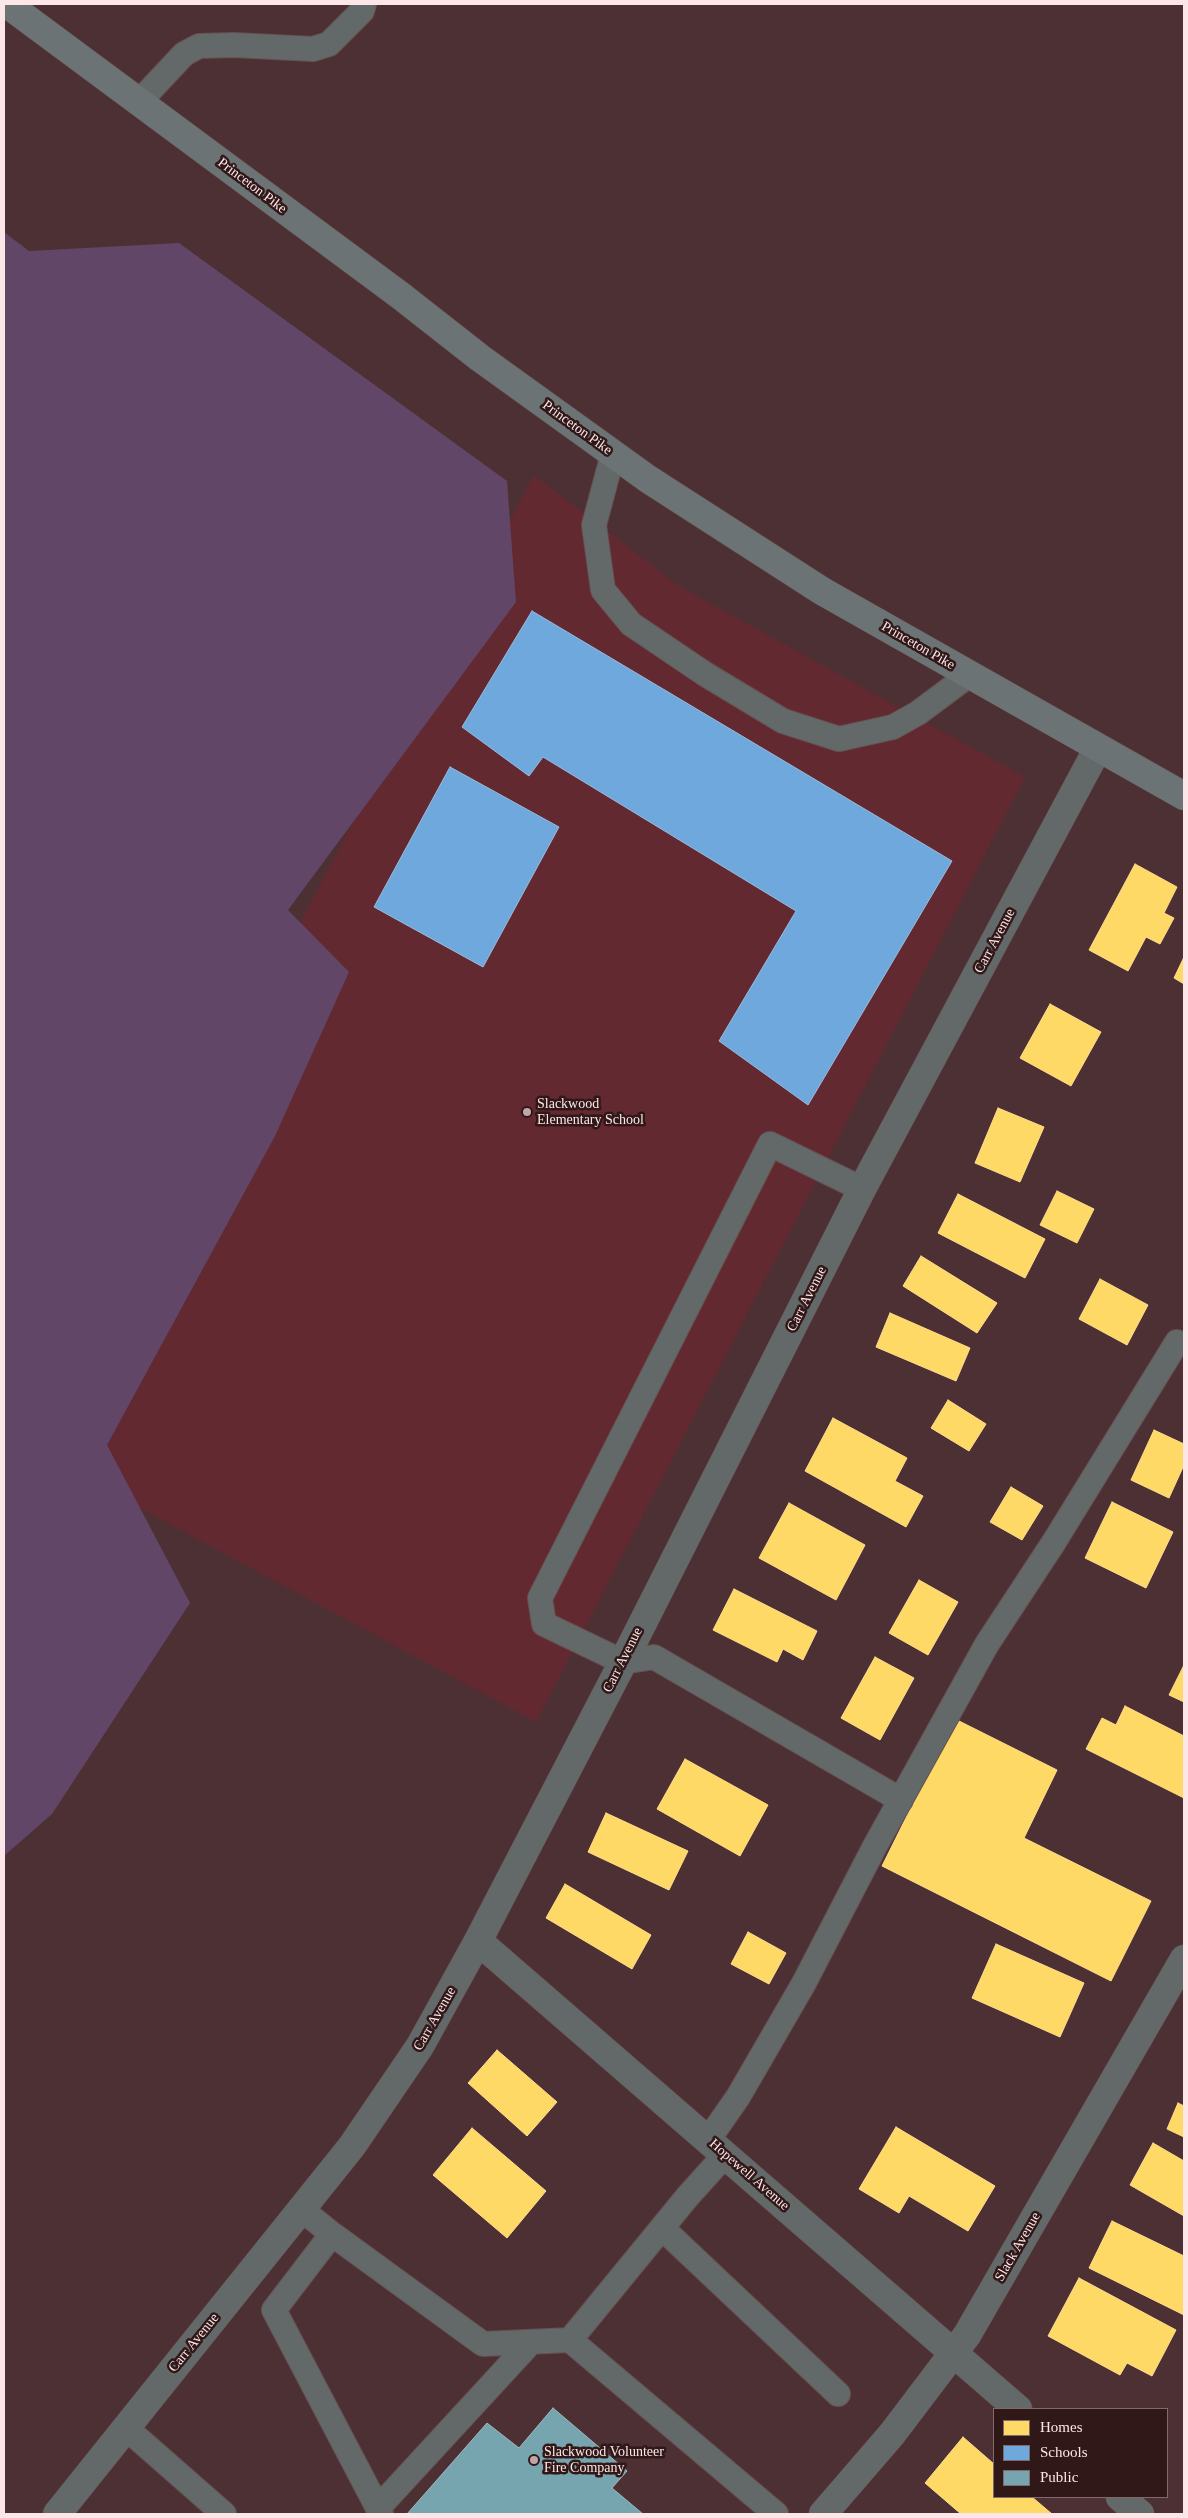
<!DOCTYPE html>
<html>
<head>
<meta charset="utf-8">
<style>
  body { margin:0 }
  #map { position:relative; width:1188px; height:2518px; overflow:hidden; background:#4d3033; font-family:"Times New Roman",serif }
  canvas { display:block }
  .frame { position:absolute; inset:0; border:5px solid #fce6e7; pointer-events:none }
  .legend { position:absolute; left:993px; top:2408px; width:175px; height:90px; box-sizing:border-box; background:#301718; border:1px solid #826a6b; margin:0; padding:6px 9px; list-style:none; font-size:15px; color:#fce6e7 }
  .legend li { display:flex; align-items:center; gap:10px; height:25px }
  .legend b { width:25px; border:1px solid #826a6b }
</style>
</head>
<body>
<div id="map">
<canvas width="1188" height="2518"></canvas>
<div class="frame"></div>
<ul class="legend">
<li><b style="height:14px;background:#ffd966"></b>Homes</li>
<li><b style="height:14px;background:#6fa8dc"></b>Schools</li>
<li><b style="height:14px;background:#76a5af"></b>Public</li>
</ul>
</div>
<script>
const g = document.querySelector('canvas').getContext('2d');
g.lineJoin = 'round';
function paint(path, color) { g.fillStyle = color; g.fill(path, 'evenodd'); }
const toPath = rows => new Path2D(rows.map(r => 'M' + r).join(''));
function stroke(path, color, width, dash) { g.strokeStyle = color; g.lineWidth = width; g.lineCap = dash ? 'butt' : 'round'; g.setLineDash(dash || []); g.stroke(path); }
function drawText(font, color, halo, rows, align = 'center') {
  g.font = font + ' "Times New Roman",serif'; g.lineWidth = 5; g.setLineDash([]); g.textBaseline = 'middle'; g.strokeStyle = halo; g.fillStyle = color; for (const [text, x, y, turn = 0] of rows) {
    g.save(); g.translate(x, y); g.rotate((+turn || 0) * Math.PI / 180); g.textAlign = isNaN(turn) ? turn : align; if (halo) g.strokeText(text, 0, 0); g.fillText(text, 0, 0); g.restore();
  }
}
const built = toPath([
  [534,475,679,586,1025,777,536,1722,27,1447]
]);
const green = toPath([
  [4,232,29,251,179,243,507,481,516,602,288,910,349,972,275,1136,107,1445,190,1603,52,1814,4,1856]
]);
const homes = toPath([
  [1135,864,1177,887,1164,913,1174,918,1160,944,1146,937,1128,971,1089,950,1135,864],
  [1184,957,1184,984,1174,978,1184,957],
  [1050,1004,1101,1032,1071,1086,1020,1058,1050,1004],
  [998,1108,1044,1127,1020,1182,975,1163,998,1108],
  [1057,1191,1094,1209,1077,1243,1040,1225,1057,1191],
  [958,1194,1045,1239,1025,1278,938,1233,958,1194],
  [921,1256,997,1303,977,1333,903,1286,921,1256],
  [1100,1279,1148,1305,1127,1345,1079,1319,1100,1279],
  [890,1313,970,1348,956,1381,876,1347,890,1313],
  [948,1400,986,1424,969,1451,931,1428,948,1400],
  [833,1418,907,1458,895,1481,923,1496,906,1527,805,1471,833,1418],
  [1154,1430,1184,1444,1184,1465,1169,1498,1131,1480,1154,1430],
  [1011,1487,1043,1506,1022,1540,990,1522,1011,1487],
  [1112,1502,1173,1532,1146,1588,1085,1558,1112,1502],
  [789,1503,865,1545,836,1600,759,1558,789,1503],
  [919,1580,958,1602,928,1655,889,1633,919,1580],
  [734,1589,817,1631,803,1660,783,1649,777,1662,713,1630,734,1589],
  [875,1657,914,1678,880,1740,841,1718,875,1657],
  [1183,1667,1184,1668,1184,1702,1169,1695,1183,1667],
  [1125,1706,1184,1736,1184,1798,1086,1749,1102,1718,1116,1725,1125,1706],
  [955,1719,1057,1770,1024,1838,1151,1901,1111,1981,882,1866,955,1719],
  [685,1759,768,1805,740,1856,657,1809,685,1759],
  [606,1813,688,1851,669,1890,588,1852,606,1813],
  [565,1884,651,1935,632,1969,546,1918,565,1884],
  [748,1932,786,1953,769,1984,731,1964,748,1932],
  [996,1944,1084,1983,1060,2037,972,1998,996,1944],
  [497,2050,557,2102,527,2136,468,2083,497,2050],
  [1178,2103,1184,2106,1184,2137,1167,2129,1178,2103],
  [896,2127,995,2186,968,2231,909,2196,899,2213,859,2189,896,2127],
  [472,2128,546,2191,507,2238,433,2175,472,2128],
  [1153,2143,1184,2161,1184,2216,1130,2185,1153,2143],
  [1112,2221,1184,2256,1184,2315,1089,2268,1112,2221],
  [1079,2278,1176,2330,1152,2376,1127,2363,1120,2375,1048,2336,1079,2278],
  [963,2437,994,2464,994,2497,1032,2497,1052,2514,961,2514,925,2483,963,2437]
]);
const schools = toPath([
  [532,611,952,861,808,1105,719,1041,796,911,543,757,529,776,462,727,532,611],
  [450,767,559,827,483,967,374,907,450,767]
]);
const public = toPath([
  [553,2408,627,2471,612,2488,643,2514,407,2514,487,2423,519,2448,553,2408]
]);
const lane = toPath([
  [139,102,184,54,199,46,234,45,313,49,329,44,362,11,364,4],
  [613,454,594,525,603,590,631,624,705,674,783,721,839,739,893,727,918,713,969,675],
  [862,1189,770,1144,540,1598,544,1624,623,1662,654,1657,901,1800],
  [708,2140,738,2097,804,1983,875,1846,987,1644,1054,1542,1177,1342],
  [301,2209,332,2234],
  [662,2228,838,2394],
  [570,2340,688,2196,725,2155],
  [126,2428,224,2514],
  [378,2508,531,2342],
  [381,2514,274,2310,332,2234,483,2344,570,2340,776,2514]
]);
const street = toPath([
  [478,1941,1018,2409],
  [1120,2497,1140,2514],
  [57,2514,352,2146,420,2046,478,1941,623,1662,862,1189,1098,748],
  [823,2514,892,2434,967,2335,1184,1959]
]);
const secondary = toPath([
  [7,4,401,296,480,358,648,479,822,591,1184,796]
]);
const markers = [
  [527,1112,5,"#bfa6a8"],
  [534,2460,5,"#bfa6a8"]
];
const streetNames = [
  ["Princeton Pike",252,186,37],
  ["Princeton Pike",577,428,36],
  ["Princeton Pike",918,646,30],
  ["Carr Avenue",995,941,-62],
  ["Carr Avenue",807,1299,-63],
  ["Carr Avenue",623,1660,-63],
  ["Carr Avenue",435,2019,-60],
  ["Hopewell Avenue",749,2175,41],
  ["Slack Avenue",1018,2247,-60],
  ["Carr Avenue",194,2343,-51]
];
const poiNames = [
  ["Slackwood",537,1104],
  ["Elementary School",537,1120],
  ["Slackwood Volunteer",544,2452],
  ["Fire Company",544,2468]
];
paint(built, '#632930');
paint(green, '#614667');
paint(homes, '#ffd966');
stroke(homes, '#fedd8d', 1);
paint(schools, '#6fa8dc');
stroke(schools, '#99bbdf', 1);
paint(public, '#76a5af');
stroke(public, '#9eb8c0', 1);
stroke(lane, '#665051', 26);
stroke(street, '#665051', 29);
stroke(secondary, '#665051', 29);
stroke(lane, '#636969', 24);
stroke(street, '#636969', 28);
stroke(secondary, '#6c7374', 28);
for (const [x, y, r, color] of markers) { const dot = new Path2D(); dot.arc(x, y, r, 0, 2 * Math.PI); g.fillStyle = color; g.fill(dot); stroke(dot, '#301718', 2); }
drawText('14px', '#fce6e7', '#301718', streetNames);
drawText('14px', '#fce6e7', '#301718', poiNames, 'left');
</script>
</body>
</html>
